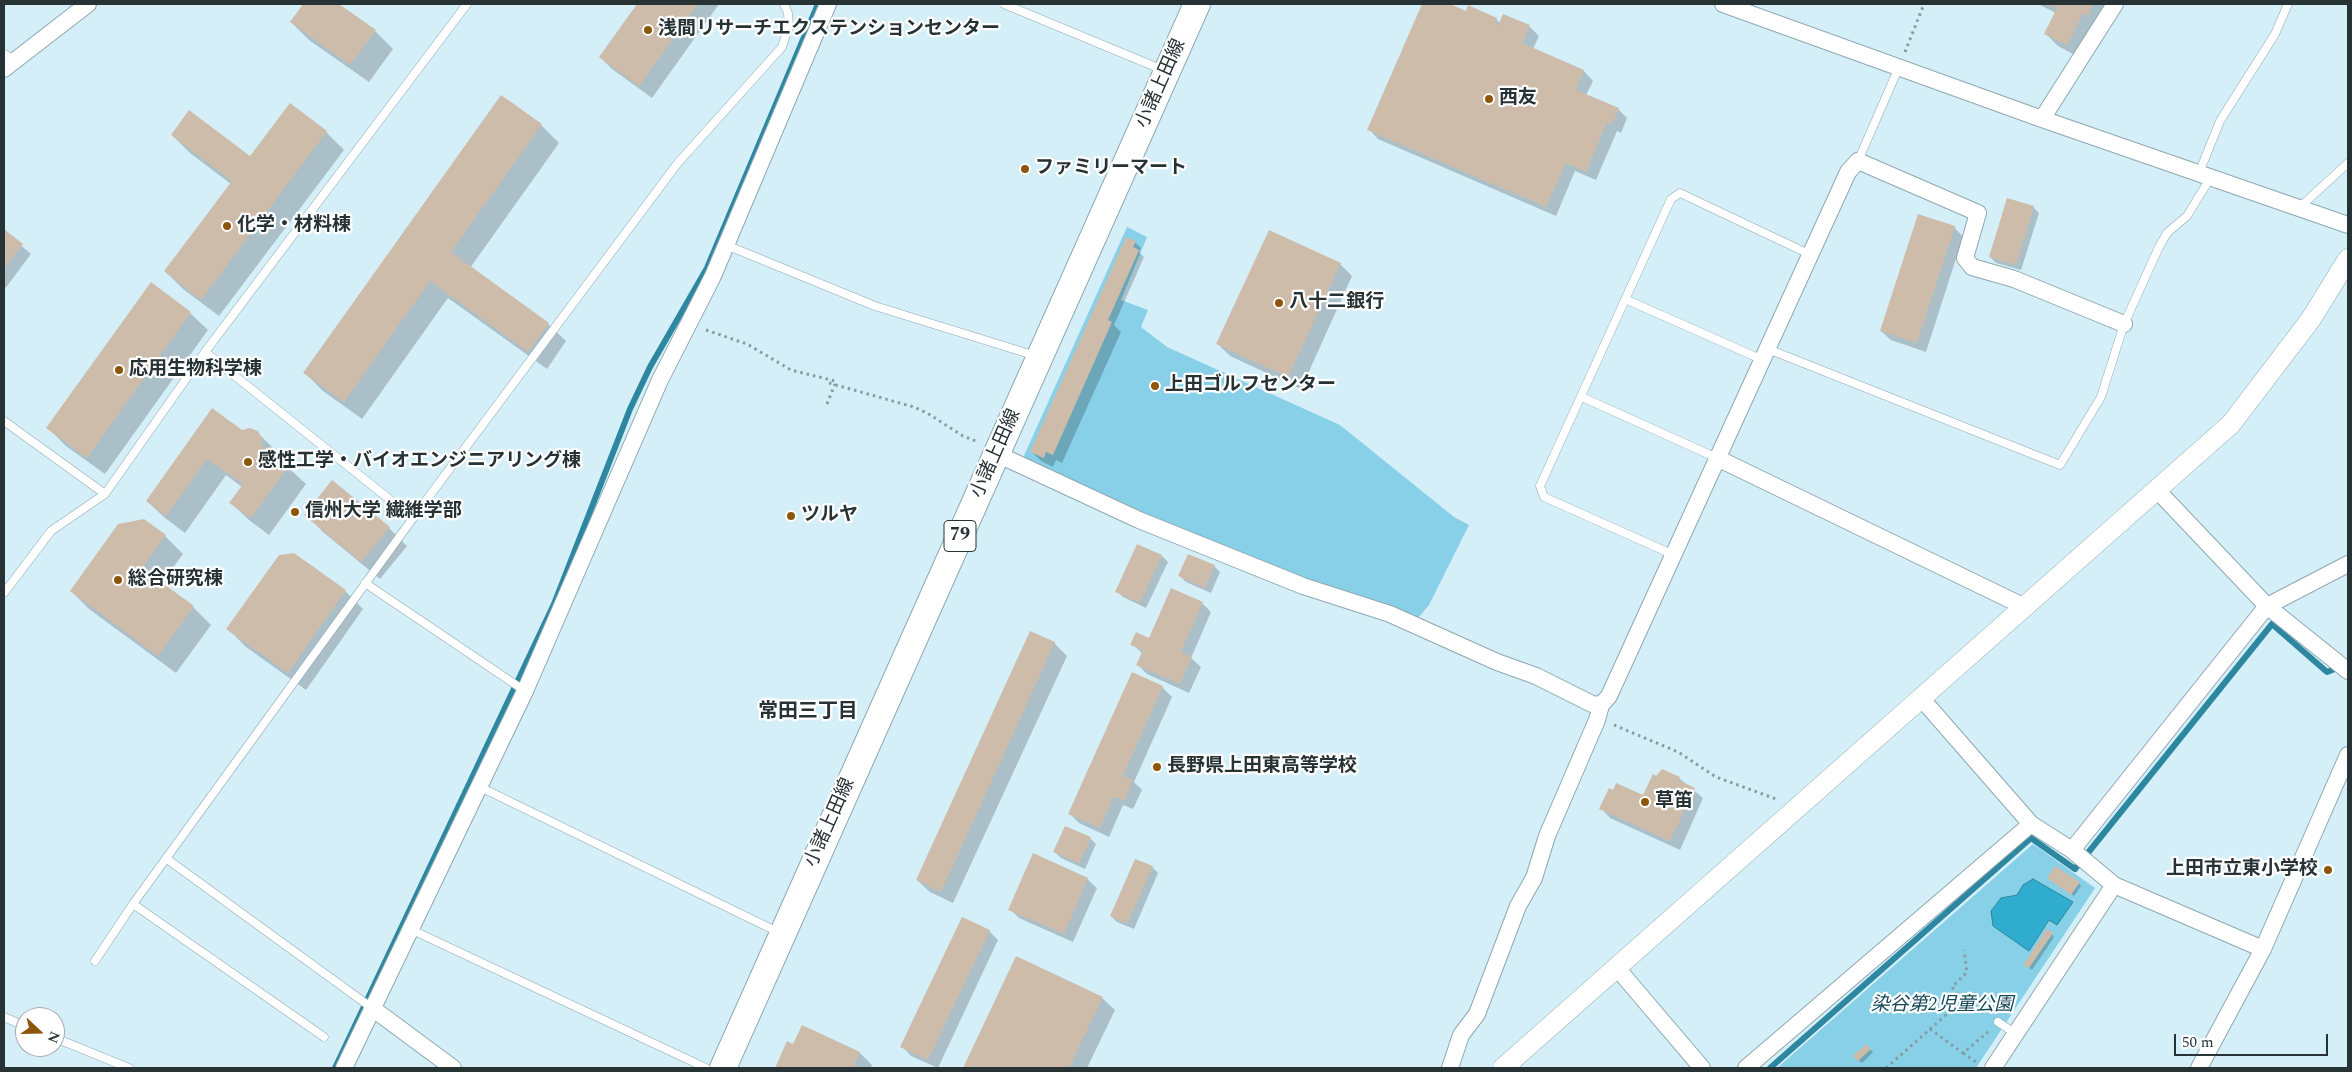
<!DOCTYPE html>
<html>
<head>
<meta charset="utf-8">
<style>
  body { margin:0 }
  #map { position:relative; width:2352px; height:1072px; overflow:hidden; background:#d5eff9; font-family:Spectral,serif }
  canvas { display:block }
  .frame { position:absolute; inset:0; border:5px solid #273235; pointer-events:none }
  .north { position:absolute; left:15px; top:1007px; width:50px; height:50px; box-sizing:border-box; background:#fff; border:1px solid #a9adae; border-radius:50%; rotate:111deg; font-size:14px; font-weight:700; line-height:20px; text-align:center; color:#273235 }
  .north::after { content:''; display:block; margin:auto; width:18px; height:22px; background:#8e560d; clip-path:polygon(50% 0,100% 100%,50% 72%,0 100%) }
  .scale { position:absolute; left:2174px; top:1034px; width:154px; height:22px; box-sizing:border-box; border:2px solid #273235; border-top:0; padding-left:6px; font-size:15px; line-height:18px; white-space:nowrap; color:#273235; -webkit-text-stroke:4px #fff; paint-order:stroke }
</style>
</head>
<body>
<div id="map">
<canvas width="2352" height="1072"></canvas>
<div class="frame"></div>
<div class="north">N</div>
<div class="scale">50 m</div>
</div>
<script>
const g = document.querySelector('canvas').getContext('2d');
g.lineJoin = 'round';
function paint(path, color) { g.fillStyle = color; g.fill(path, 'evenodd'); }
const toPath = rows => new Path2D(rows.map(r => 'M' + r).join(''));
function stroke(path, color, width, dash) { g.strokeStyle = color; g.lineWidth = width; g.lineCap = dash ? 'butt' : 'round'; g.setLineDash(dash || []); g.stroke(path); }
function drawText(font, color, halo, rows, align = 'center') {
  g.font = font + ' Spectral,"Noto Sans JP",serif'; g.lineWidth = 4.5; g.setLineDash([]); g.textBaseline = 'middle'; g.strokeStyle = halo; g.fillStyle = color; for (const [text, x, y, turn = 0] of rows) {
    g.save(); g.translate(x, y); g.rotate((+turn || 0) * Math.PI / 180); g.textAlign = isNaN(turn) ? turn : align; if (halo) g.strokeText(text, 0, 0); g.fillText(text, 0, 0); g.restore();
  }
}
const green = toPath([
  [1127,227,1147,237,1121,300,1148,310,1141,327,1167,347,1340,425,1454,517,1469,525,1429,605,1418,618,1318,584,1140,514,1022,460],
  [2033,844,2095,888,1976,1068,1777,1068]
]);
const water = toPath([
  [2033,879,2073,902,2057,925,2049,920,2029,951,1993,926,1991,911,2001,898,2017,895,2023,885,2033,879]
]);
const shadow = toPath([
  [304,4,337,4,375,31,393,49,369,82,309,40,291,22],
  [638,4,719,4,652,98,612,69,600,57],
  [1423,4,1447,4,1467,13,1496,19,1500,23,1529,26,1539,36,1533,49,1584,71,1593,81,1586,95,1618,109,1627,118,1621,133,1617,131,1596,180,1575,171,1556,216,1378,139,1369,129],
  [2038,4,2112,4,2079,57,2058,46,2046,34,2056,13],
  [502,97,541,125,559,143,470,268,548,324,566,341,547,369,448,298,362,419,323,391,305,373],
  [326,132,344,150,219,316,183,289,165,271,231,184,190,153,172,135,250,158],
  [2033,207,2039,213,2021,270,1996,263,1990,257],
  [1954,227,1963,237,1926,352,1891,340,1881,331],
  [4,231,31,254,4,290],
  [1135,242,1141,248,1139,252,1144,257,1114,325,1121,332,1062,463,1056,460,1053,467,1041,461,1032,452],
  [1340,264,1352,276,1301,389,1230,356,1218,344],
  [190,313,208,330,105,474,66,446,48,428],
  [241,431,257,432,275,450,279,459,306,484,269,535,249,520,231,503,242,487,226,475,185,533,165,518,147,501],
  [306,514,389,528,407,546,380,579,323,532],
  [165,536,183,554,161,584,193,607,211,625,176,673,89,609,71,591],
  [1137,545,1162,556,1168,562,1146,608,1123,597,1117,591],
  [1214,566,1220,572,1211,593,1186,582,1180,576],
  [345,591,363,609,306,690,246,647,228,629],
  [1202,603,1211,612,1191,658,1201,667,1189,693,1147,674,1138,665,1143,654,1132,644,1150,639],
  [1031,632,1054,643,1067,656,953,903,930,892,917,880],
  [1162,687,1172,697,1134,782,1142,790,1133,809,1123,805,1109,837,1079,823,1070,814],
  [1679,778,1703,798,1680,850,1610,818,1601,808,1644,797],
  [1090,838,1096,844,1085,869,1061,858,1055,852],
  [1152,867,1158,873,1134,929,1117,922,1111,916],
  [1087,879,1097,888,1073,942,1019,918,1010,909],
  [2051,881,2079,883,2081,886,2074,896],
  [989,931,998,940,938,1068,911,1056,902,1046],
  [2052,934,2054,937,2032,970,2028,967],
  [1017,958,1102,998,1115,1010,1087,1068,964,1068],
  [788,1043,793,1046,860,1053,872,1065,871,1068,777,1068],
  [1866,1046,1873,1052,1862,1063,1855,1057]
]);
const stream = toPath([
  [335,1068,554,604,630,409,650,367,707,268,818,4],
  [1770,1068,2031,838,2075,869,2272,624,2327,672,2340,667]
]);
const building = toPath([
  [303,4,339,4,376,30,350,65,290,22],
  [637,4,698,4,639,86,599,57],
  [1422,4,1450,4,1466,11,1468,5,1497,18,1495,24,1498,26,1503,14,1530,25,1522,43,1584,70,1576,90,1619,108,1612,124,1607,122,1586,172,1566,163,1546,207,1367,130],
  [2049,4,2093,4,2087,16,2083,13,2067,45,2044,34,2057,8],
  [501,95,542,124,451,252,549,323,528,352,430,281,344,402,303,373],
  [290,103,327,131,201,300,164,271,232,181,171,135,189,110,250,156],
  [2007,198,2034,206,2016,265,1989,257],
  [1918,214,1955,226,1917,343,1880,331],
  [4,229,23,244,4,269],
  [1269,230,1341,263,1288,377,1216,344],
  [1126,237,1136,241,1133,247,1139,250,1108,320,1112,322,1053,455,1046,452,1044,458,1030,452],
  [151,282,191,312,87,458,46,428],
  [212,408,242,430,250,428,258,431,262,438,261,445,289,465,251,518,229,503,243,484,207,459,166,516,146,501],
  [332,480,390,527,361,562,304,515],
  [144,519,166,535,142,568,194,606,158,656,70,591,118,524],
  [1137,544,1162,555,1140,603,1115,592],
  [294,553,346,590,288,673,226,629,279,555],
  [1188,554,1215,565,1205,588,1178,576],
  [1171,588,1203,602,1181,652,1192,657,1180,684,1136,665,1143,650,1130,645,1136,632,1149,638],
  [1030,631,1055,642,941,892,916,880],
  [1132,672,1163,686,1123,776,1133,780,1124,801,1114,796,1100,828,1068,814],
  [1662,769,1680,777,1678,780,1695,788,1670,841,1599,809,1609,788,1613,790,1616,783,1643,795,1653,774,1656,776],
  [1065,826,1091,837,1079,863,1053,852],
  [1033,853,1088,878,1064,934,1008,910],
  [1135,859,1153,866,1127,924,1110,916],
  [2055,866,2080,882,2071,895,2047,878],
  [962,917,990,930,928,1060,900,1047],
  [2047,929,2053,933,2029,968,2023,965],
  [1016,956,1103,997,1069,1068,963,1068],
  [802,1025,860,1052,853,1068,775,1068,787,1041,793,1044],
  [1866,1044,1871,1049,1858,1061,1853,1056]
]);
const path = toPath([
  [1905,52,1924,4],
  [706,330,747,344,791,370,835,381],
  [829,383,914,407,927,413,963,436,978,442],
  [827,404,835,384],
  [1614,725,1678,752,1716,777,1776,799],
  [1930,1029,1963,1053,1988,1032],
  [1963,1053,1976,1062],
  [1886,1068,1963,1000,1952,987,1967,972,1964,950]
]);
const service = toPath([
  [1004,4,1163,70],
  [4,54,15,60],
  [1858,161,1899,67],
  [2199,173,2220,121,2275,34,2288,4],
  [2299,208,2348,163],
  [726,245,875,306,1036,356],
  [1625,299,1763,360],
  [1768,349,2060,465,2101,397,2124,324,2159,247,2167,233,2187,216,2211,177],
  [1582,397,1717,458],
  [4,421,105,494],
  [413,518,677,164,782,47,789,26,788,13,784,4],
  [1674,555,1544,497,1540,486,1671,199,1680,193,1811,255],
  [365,583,525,691],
  [4,593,51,531,105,494,205,352,467,4],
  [478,786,780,933],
  [167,859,372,1008],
  [133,904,324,1037],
  [410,929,706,1068],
  [95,961,133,904,413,518,205,352],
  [4,1017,25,1026],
  [1998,1022,2016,1034],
  [55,1038,129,1068]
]);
const minor = toPath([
  [1723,4,2042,119,2348,225],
  [4,69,88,4],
  [2042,119,2115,4],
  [997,454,1139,520,1303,586,1390,614,1497,662,1536,676,1592,704,1601,705],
  [1717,458,2025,607],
  [2156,489,2267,606,2348,671],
  [1921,698,2031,824,2072,850,2114,885,2263,949],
  [2072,850,2267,606,2348,564],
  [1617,968,1702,1068],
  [372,1008,453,1068],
  [344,1068,525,691,660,380,713,276,828,4],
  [1450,1068,1461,1035,1477,1014,1518,906,1534,878,1547,836,1597,720,1601,705,1609,696,1848,172,1858,161,1978,213,1965,258,1972,267,2014,279,2124,324],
  [1746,1068,2031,824],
  [1993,1068,2114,885],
  [2199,1068,2263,949,2348,755]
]);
const tertiary = toPath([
  [1503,1068,2231,424,2311,319,2348,259]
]);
const primary = toPath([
  [723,1068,1197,4]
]);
const markers = [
  [648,30,5,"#8e560d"],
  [1489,99,5,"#8e560d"],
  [1025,169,5,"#8e560d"],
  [227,226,5,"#8e560d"],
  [1279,303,5,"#8e560d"],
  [119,370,5,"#8e560d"],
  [1155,386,5,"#8e560d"],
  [248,462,5,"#8e560d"],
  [295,512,5,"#8e560d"],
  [791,516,5,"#8e560d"],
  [118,580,5,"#8e560d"],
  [1157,767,5,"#8e560d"],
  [1645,802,5,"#8e560d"],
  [2328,870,5,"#8e560d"]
];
const shields = [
  [960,536,32]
];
const shieldNames = [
  ["79",960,536]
];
const poiNames = [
  ["浅間リサーチエクステンションセンター",658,30],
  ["西友",1499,99],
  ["ファミリーマート",1035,169],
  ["化学・材料棟",237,226],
  ["八十二銀行",1289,303],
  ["応用生物科学棟",129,370],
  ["上田ゴルフセンター",1165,386],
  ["感性工学・バイオエンジニアリング棟",258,462],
  ["信州大学 繊維学部",305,512],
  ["ツルヤ",801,516],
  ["総合研究棟",128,580],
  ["長野県上田東高等学校",1167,767],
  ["草笛",1655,802],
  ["上田市立東小学校",2318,870,"right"]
];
const streetNames = [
  ["小諸上田線",1162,84,-66],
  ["小諸上田線",997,454,-66],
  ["小諸上田線",831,823,-66]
];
const parkNames = [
  ["染谷第2児童公園",1942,1006]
];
const neighbourhoodNames = [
  ["常田三丁目",808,713]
];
paint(green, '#87d0e8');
paint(water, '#30acce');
stroke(water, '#2d87a0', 1);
paint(shadow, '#0003');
stroke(stream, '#2d87a0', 6);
paint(building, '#cebcab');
stroke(service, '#8ea8b0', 9);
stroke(minor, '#8ea8b0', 18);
stroke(tertiary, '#8ea8b0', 21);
stroke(primary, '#8ea8b0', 28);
stroke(path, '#879ba2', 3, [2.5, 4]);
stroke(service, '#fff', 8);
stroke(minor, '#fff', 16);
stroke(tertiary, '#fff', 20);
stroke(primary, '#fff', 26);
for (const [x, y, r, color] of markers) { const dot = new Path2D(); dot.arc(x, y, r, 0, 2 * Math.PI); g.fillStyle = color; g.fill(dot); stroke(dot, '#fff', 2); }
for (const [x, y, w] of shields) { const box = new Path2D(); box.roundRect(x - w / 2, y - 15.5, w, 31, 4); g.fillStyle = '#fff'; g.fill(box); stroke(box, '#273235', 1); }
drawText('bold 18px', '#273235', null, shieldNames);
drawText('bold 19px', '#273235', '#fff', poiNames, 'left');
drawText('19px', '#273235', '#fff', streetNames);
drawText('italic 19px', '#154856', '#fff', parkNames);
drawText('bold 20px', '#273235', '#fff', neighbourhoodNames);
</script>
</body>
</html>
